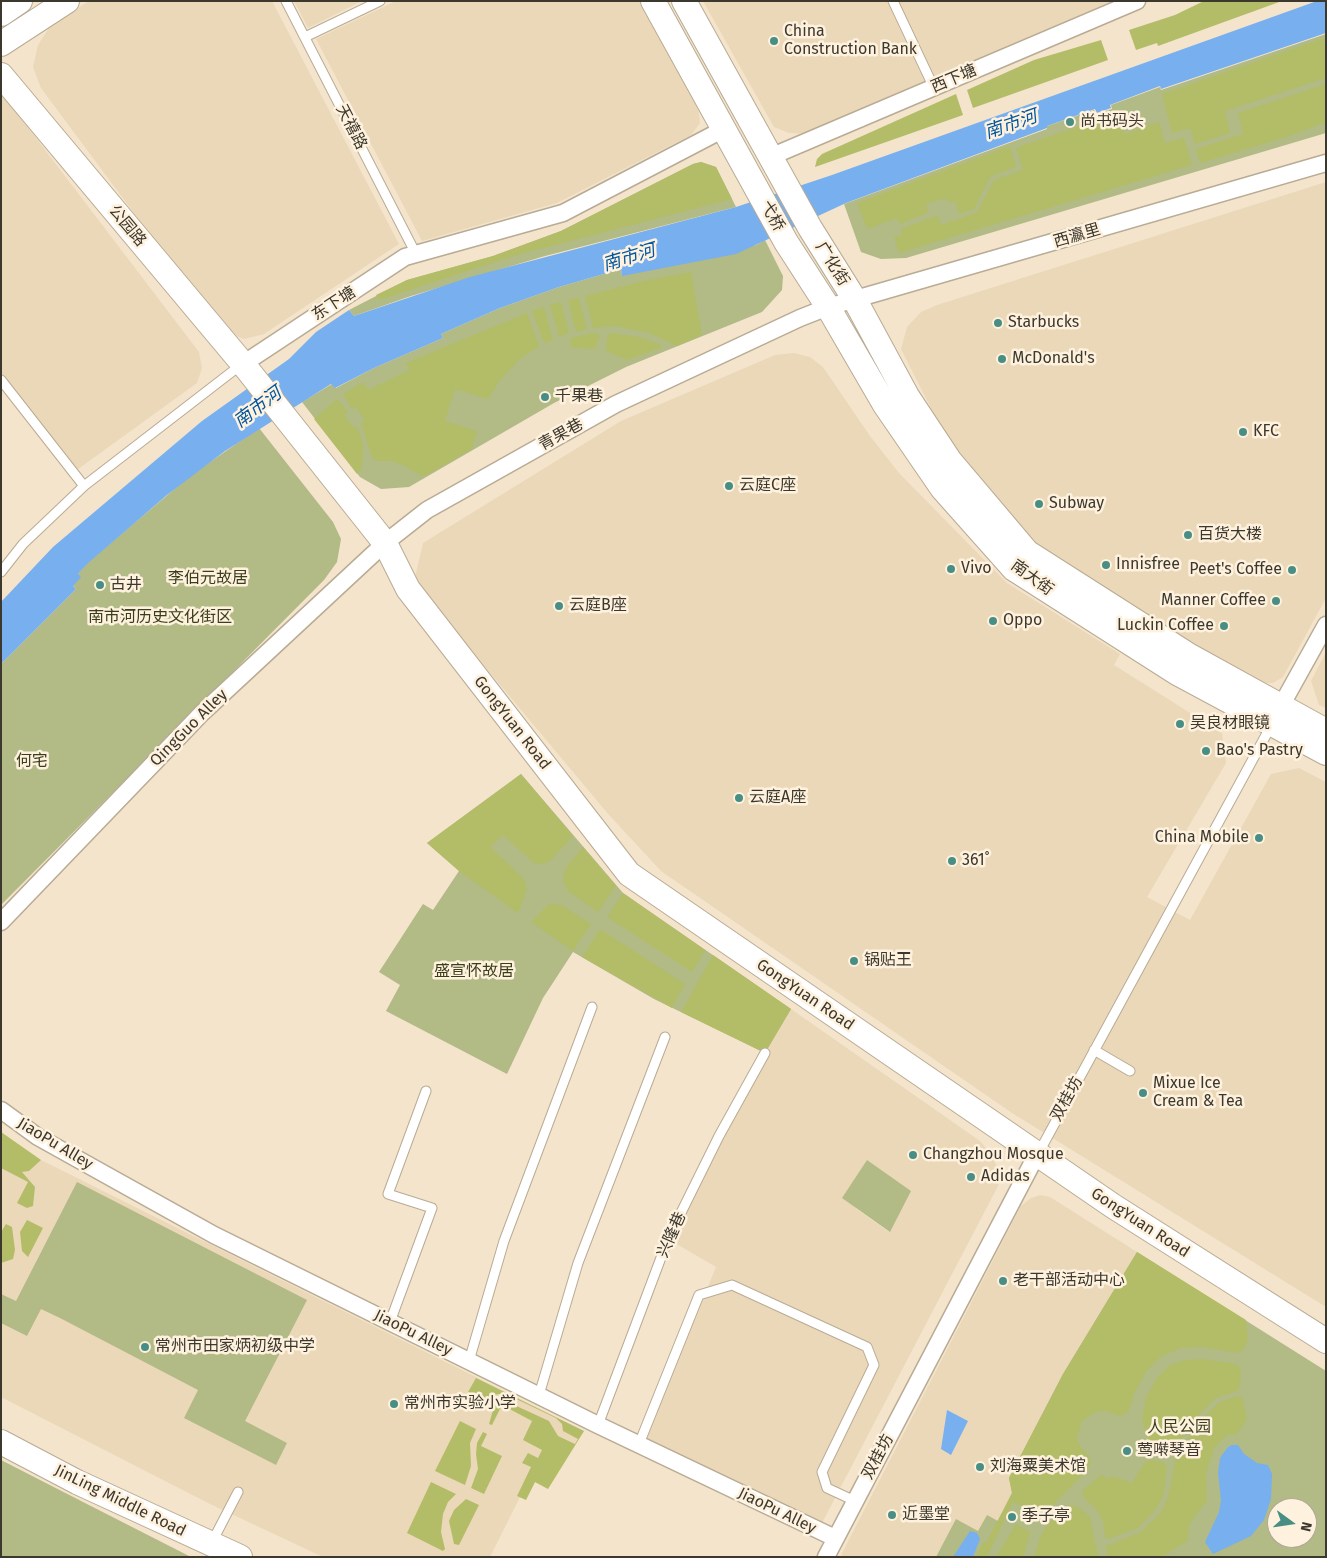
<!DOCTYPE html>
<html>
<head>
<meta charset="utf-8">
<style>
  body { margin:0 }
  #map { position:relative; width:1327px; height:1558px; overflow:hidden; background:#f3e4cb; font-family:"Fira Sans",sans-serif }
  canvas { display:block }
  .frame { position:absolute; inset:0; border:2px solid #3d382e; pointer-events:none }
  .north { position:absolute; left:1267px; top:1498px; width:50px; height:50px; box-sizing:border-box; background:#fef2de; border:1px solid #b1a898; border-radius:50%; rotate:104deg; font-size:14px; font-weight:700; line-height:20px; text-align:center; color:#3d382e }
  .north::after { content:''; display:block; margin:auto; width:18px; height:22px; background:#498e84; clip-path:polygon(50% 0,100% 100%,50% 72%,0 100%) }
</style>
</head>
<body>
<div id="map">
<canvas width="1327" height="1558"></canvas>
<div class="frame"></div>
<div class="north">N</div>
</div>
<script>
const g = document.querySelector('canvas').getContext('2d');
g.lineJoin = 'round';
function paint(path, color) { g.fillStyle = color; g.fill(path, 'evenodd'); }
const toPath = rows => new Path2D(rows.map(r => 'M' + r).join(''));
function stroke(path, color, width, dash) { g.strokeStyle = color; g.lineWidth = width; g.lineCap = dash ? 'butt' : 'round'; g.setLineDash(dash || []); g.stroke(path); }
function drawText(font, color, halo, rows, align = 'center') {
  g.font = font + ' "Fira Sans","Noto Sans SC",sans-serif'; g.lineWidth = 5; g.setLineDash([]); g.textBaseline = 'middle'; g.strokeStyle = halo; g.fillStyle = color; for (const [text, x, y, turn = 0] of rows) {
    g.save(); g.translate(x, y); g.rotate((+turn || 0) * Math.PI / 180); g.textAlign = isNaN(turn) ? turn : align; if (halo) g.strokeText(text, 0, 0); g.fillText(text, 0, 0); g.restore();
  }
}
const built = toPath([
  [89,1,272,1,399,244,264,334,244,339,220,329,41,88,33,67,38,45,51,25],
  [294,1,362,1,308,28],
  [396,1,641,1,698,106,700,123,691,135,557,203,422,241,316,39],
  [703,1,1115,1,807,134,789,133,774,127],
  [1,92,199,352,202,368,197,383,74,472,1,380],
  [1326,182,1326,598,1283,677,1273,683,1264,683,1258,682,1151,621,1034,542,943,432,901,349,907,327,921,312,937,305],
  [794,353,810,357,823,367,870,436,899,473,1007,583,1120,654,1114,665,1222,733,1226,763,1147,897,1190,920,1271,774,1299,768,1326,782,1326,1307,1012,1113,661,871,609,815,414,582,423,543,621,421,775,355],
  [1326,652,1326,708,1319,705,1311,681],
  [791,1009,980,1141,990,1153,1000,1172,998,1186,822,1523,646,1438,716,1267,668,1239,765,1053],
  [867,1160,880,1170,889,1232,855,1208],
  [1,1132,41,1160,584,1431,548,1489,535,1482,526,1500,520,1497,490,1557,323,1557,208,1503,1,1397],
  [1040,1195,1050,1197,1137,1252,1063,1374,1037,1424,1009,1478,1012,1493,986,1544,976,1557,845,1557,841,1555,1021,1206,1031,1198]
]);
const green = toPath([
  [1326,34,1326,133,906,258,881,259,861,252,844,204,1047,129,1047,126,1094,110,1096,114,1112,109,1111,105,1160,87,1161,90],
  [701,162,716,167,736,207,545,256,411,296,354,316,349,310,407,280,493,256,561,231,693,164],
  [765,240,783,276,782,290,762,312,626,367,554,403,409,487,381,489,360,477,302,402,332,384,336,388,374,368,443,338,441,334,500,308,559,287,621,269,622,275,756,245],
  [259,428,333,522,341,539,337,562,324,580,1,905,1,664,76,589,73,586,78,574,87,563,190,476],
  [521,774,623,893,791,1009,765,1053,654,999,573,952,543,998,507,1074,386,1011,400,985,379,972,423,904,433,910,459,871,427,843],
  [867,1160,911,1191,890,1232,842,1198],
  [77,1182,307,1300,245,1421,287,1443,276,1465,184,1418,198,1390,60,1318,41,1309,27,1336,1,1323,1,1294,16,1301],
  [1137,1252,1326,1371,1326,1557,936,1557,956,1519,978,1531,987,1515,998,1521,1012,1493,1009,1478,1037,1424,1063,1374],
  [1277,1508,1307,1508,1307,1538,1277,1538],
  [1,1460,83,1502,191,1557,1,1557]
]);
const forest = toPath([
  [1204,1,1282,1,1158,46,1157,43,1136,50,1129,30,1175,15],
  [1324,38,1326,78,1225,111,1230,133,1195,144,1190,128,1172,133,1162,94],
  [1101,40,1108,60,973,108,967,90,1034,60],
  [1326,84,1326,122,1290,136,1200,163,1196,149,1243,134,1238,113],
  [956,94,963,115,815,167,817,159,822,154],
  [1097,120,1100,130,1121,123,1125,134,1159,122,1165,143,1184,138,1192,165,899,253,894,238,903,234,901,229,938,215,941,225,977,212,994,180,1023,170,1016,148],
  [1010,146,1016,167,991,176,974,209,959,214,955,201,949,203,946,198,926,204,928,213,900,224,897,218,867,229,857,203],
  [701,162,716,167,732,199,517,255,379,300,376,295,407,280,493,256,561,231,693,164],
  [691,272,702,335,677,346,649,333,615,326,593,328,585,296,644,281],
  [579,298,587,329,576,332,568,300],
  [561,302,569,333,559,337,550,305],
  [544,307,553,340,544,343,532,311],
  [527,313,539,346,520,359,501,379,488,399,455,389,445,421,477,431,472,449,425,476,419,475,405,466,391,461,377,461,372,457,361,423,365,420,356,407,352,409,343,394,364,382,368,390,410,370,406,363],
  [591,333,596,333,600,336,595,349,574,348,570,345,571,338],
  [610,333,640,337,661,345,661,348,627,360,606,351,607,337],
  [337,399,348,412,344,415,354,428,357,426,363,443,363,457,361,470,357,474,314,419],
  [521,774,573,836,551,860,543,864,534,863,503,835,490,847,524,879,527,889,518,913,459,871,427,843],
  [583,847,616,886,598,912,568,891,563,881,565,869],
  [623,893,705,950,692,972,607,917],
  [549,904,561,905,591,924,573,951,531,922],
  [600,929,685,984,672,1008,582,957],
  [713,955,791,1009,765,1053,681,1012],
  [1,1132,41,1160,29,1171,22,1172,35,1187,33,1206,27,1208,17,1203,28,1182,1,1168],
  [27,1220,43,1228,28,1257,22,1251,20,1232],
  [6,1224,12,1227,15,1250,13,1259,1,1263,1,1232],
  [1137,1252,1246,1320,1248,1339,1244,1349,1238,1353,1203,1347,1181,1348,1160,1357,1146,1372,1135,1392,1129,1410,1125,1414,1119,1416,1104,1411,1096,1412,1082,1421,1077,1438,1079,1445,1089,1457,1090,1463,1088,1470,1039,1519,1035,1519,1022,1512,1024,1508,1013,1502,987,1557,976,1557,983,1542,986,1543,1012,1493,1009,1478,1037,1424,1063,1374],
  [1203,1359,1236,1364,1241,1369,1240,1387,1237,1391,1216,1398,1193,1421,1171,1455,1163,1457,1151,1453,1142,1420,1146,1397,1157,1378,1169,1366,1184,1360],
  [476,1378,584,1431,548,1489,535,1482,526,1500,517,1496,531,1467,522,1463,528,1453,538,1458,542,1450,523,1440,532,1421,502,1405,492,1425,489,1424,493,1410,491,1405,493,1401,499,1400,510,1403,549,1421,558,1436,575,1444,578,1439,563,1431,562,1424,556,1418,512,1397,499,1394,490,1396,486,1401,468,1392],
  [1237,1396,1242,1397,1247,1419,1237,1434,1227,1435,1214,1448,1206,1474,1207,1501,1194,1517,1189,1527,1188,1541,1161,1557,1108,1557,1106,1547,1108,1545,1141,1532,1162,1511,1169,1493,1175,1460,1196,1426,1218,1403],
  [460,1421,476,1429,470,1443,471,1466,465,1485,435,1471],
  [483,1432,487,1434,481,1446,502,1456,484,1494,471,1488,478,1469,476,1454,477,1443],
  [1149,1460,1163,1462,1167,1466,1164,1494,1157,1508,1138,1528,1108,1539,1105,1537,1103,1522,1097,1510,1084,1498,1082,1491,1101,1475,1109,1479,1112,1476,1132,1483,1145,1462],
  [431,1482,456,1494,448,1502,443,1514,441,1532,445,1549,443,1551,407,1533],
  [466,1499,479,1505,459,1545,454,1544,449,1521,454,1510],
  [1066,1505,1078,1507,1090,1517,1098,1557,1034,1557,1040,1537,1048,1524],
  [1016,1524,1029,1531,1030,1534,1023,1557,996,1557]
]);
const water = toPath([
  [1317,1,1326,1,1326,33,1161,89,1160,86,1110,105,1111,108,1097,113,1095,109,1047,126,1047,128,846,203,736,254,622,276,621,269,559,287,500,308,441,334,443,338,374,368,335,388,331,384,225,451,167,495,87,564,78,574,81,577,73,586,76,589,1,664,1,602,53,547,202,421,289,359,316,332,349,310,354,316,470,277,736,207,832,175],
  [947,1410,968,1421,951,1455,941,1449],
  [1232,1445,1238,1445,1244,1454,1257,1463,1268,1465,1272,1474,1271,1499,1264,1520,1251,1536,1213,1554,1205,1542,1219,1512,1221,1500,1218,1473,1220,1458,1228,1447],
  [970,1531,977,1533,980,1539,973,1557,953,1557]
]);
const lane = toPath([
  [286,1,416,254],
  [893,1,934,88],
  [305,37,380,1],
  [1,380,84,486],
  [1,572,23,544,84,486,242,364],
  [1094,1050,1130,1071],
  [1038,1154,1272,724],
  [390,1322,432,1208,388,1194,426,1091],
  [469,1361,504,1241,592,1007],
  [539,1395,578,1263,665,1037],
  [598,1425,668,1239,719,1136,765,1053],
  [639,1444,699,1295,732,1285,867,1347,874,1365,822,1472,827,1488,855,1501],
  [212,1542,238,1492]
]);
const street = toPath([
  [770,157,1137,1],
  [243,364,405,257,563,213,724,129],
  [1276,715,1326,625],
  [1,922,202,713,385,543,427,510,616,404,800,318,828,307,1326,163],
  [1,1110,38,1137,214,1235,598,1425,835,1538],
  [826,1557,1037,1154]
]);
const secondary = toPath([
  [653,1,786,242,828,307,885,405,942,488,1014,569,1177,673,1326,753],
  [684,1,810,228,855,300,907,396,950,461,1027,552,1190,656,1326,731],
  [1,14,20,1],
  [1,44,67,1],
  [1,75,243,364,385,543,408,589,629,874,1113,1206,1326,1341],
  [1,1442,77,1482,240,1557]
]);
const markers = [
  [774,41,5,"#498e84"],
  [1070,122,5,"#498e84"],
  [998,323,5,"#498e84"],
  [1002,359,5,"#498e84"],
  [545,397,5,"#498e84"],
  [1243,432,5,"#498e84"],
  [729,486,5,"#498e84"],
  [1039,504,5,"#498e84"],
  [1188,535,5,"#498e84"],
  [1106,565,5,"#498e84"],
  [951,569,5,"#498e84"],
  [1292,570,5,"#498e84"],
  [100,585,5,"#498e84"],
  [1276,601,5,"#498e84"],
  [559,606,5,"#498e84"],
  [993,621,5,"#498e84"],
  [1224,626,5,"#498e84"],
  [1180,724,5,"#498e84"],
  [1206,751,5,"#498e84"],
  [739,798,5,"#498e84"],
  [1259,838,5,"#498e84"],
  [952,861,5,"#498e84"],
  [854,961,5,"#498e84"],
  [1143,1093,5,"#498e84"],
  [913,1155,5,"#498e84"],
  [971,1177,5,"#498e84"],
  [1003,1281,5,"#498e84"],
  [145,1347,5,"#498e84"],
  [394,1404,5,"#498e84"],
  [1127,1451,5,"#498e84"],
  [980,1467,5,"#498e84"],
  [892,1515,5,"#498e84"],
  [1012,1517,5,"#498e84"]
];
const poiNames = [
  ["China",784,32],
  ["Construction Bank",784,50],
  ["尚书码头",1080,122],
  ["Starbucks",1008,323],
  ["McDonald's",1012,359],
  ["千果巷",555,397],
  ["KFC",1253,432],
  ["云庭C座",739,486],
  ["Subway",1049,504],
  ["百货大楼",1198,535],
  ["Innisfree",1116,565],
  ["Vivo",961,569],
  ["Peet's Coffee",1282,570,"right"],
  ["古井",110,585],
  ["Manner Coffee",1266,601,"right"],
  ["云庭B座",569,606],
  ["Oppo",1003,621],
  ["Luckin Coffee",1214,626,"right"],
  ["吴良材眼镜",1190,724],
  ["Bao's Pastry",1216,751],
  ["云庭A座",749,798],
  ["China Mobile",1249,838,"right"],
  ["361˚",962,861],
  ["锅贴王",864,961],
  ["Mixue Ice",1153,1084],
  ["Cream & Tea",1153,1102],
  ["Changzhou Mosque",923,1155],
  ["Adidas",981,1177],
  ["老干部活动中心",1013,1281],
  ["常州市田家炳初级中学",155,1347],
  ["常州市实验小学",404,1404],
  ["莺啭琴音",1137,1451],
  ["刘海粟美术馆",990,1467],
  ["近墨堂",902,1515],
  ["季子亭",1022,1517]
];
const streetNames = [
  ["西下塘",954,79,-23],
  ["天禧路",351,127,63],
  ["弋桥",772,216,61],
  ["公园路",127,226,50],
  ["西瀛里",1077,236,-16],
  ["广化街",832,264,58],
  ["东下塘",334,304,-33],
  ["青果巷",561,435,-29],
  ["南大街",1032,578,36],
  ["GongYuan Road",512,723,52],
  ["QingGuo Alley",189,728,-45],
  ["GongYuan Road",805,995,34],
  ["双桂坊",1067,1099,-61],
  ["JiaoPu Alley",55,1144,31],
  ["GongYuan Road",1140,1223,33],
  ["兴隆巷",672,1235,-66],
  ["JiaoPu Alley",413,1333,26],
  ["双桂坊",878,1457,-62],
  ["JinLing Middle Road",120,1501,26],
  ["JiaoPu Alley",777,1511,26]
];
const parkNames = [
  ["李伯元故居",208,579],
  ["南市河历史文化街区",160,618],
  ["何宅",32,762],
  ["盛宣怀故居",474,972],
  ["人民公园",1179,1428]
];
const waterNames = [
  ["南市河",1011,125,-19],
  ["南市河",629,258,-17],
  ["南市河",258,408,-37]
];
paint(built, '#ebd8b9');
paint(green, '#b2ba86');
paint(forest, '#b3bd68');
paint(water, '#78afef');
stroke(lane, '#b9ab94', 11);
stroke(street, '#b9ab94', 19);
stroke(secondary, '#b9ab94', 26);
stroke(lane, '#fff', 9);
stroke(street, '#fff', 16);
stroke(secondary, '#fff', 24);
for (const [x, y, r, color] of markers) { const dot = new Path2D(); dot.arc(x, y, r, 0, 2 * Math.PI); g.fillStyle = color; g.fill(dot); stroke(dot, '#fef2de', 2); }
drawText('16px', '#3d382e', '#fef2de', poiNames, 'left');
drawText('16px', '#3d382e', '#fef2de', streetNames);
drawText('16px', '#3a3e1a', '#fef2de', parkNames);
drawText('italic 18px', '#0056a1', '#fef2de', waterNames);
</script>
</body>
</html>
